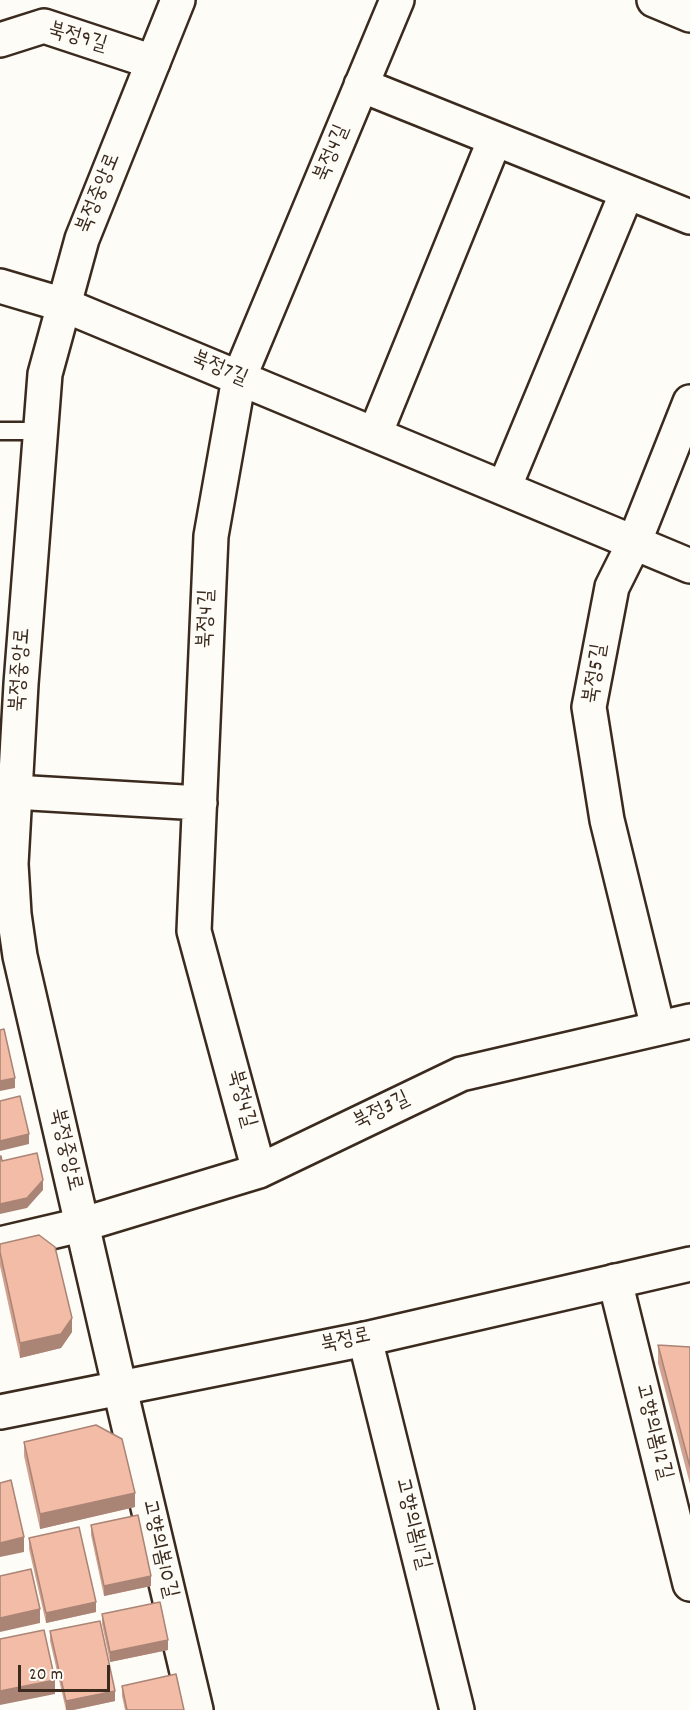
<!DOCTYPE html>
<html>
<head>
<meta charset="utf-8">
<style>
  body { margin:0 }
  #map { position:relative; width:690px; height:1710px; overflow:hidden; background:#fdfcf7; font-family:Dekko,sans-serif }
  canvas { display:block }
  .scale { position:absolute; left:18px; top:1665px; width:92px; height:27px; box-sizing:border-box; border:3px solid #3b2a1e; border-top:0; padding-left:8px; font-size:18px; line-height:21px; white-space:nowrap; color:#3b2a1e; -webkit-text-stroke:4px #fdfcf7; paint-order:stroke }
</style>
</head>
<body>
<div id="map">
<canvas width="690" height="1710"></canvas>
<div class="scale">20 m</div>
</div>
<script>
const g = document.querySelector('canvas').getContext('2d');
g.lineJoin = 'round';
const toPath = rows => new Path2D(rows.map(r => 'M' + r).join(''));
function stroke(path, color, width, dash) { g.strokeStyle = color; g.lineWidth = width; g.lineCap = dash ? 'butt' : 'round'; g.setLineDash(dash || []); g.stroke(path); }
function paint(path, color) { g.fillStyle = color; g.fill(path, 'evenodd'); }
function drawText(font, color, halo, rows, align = 'center') {
  g.font = font + ' Dekko,"Poor Story",sans-serif'; g.lineWidth = 6; g.setLineDash([]); g.textBaseline = 'middle'; g.strokeStyle = halo; g.fillStyle = color; for (const [text, x, y, turn = 0] of rows) {
    g.save(); g.translate(x, y); g.rotate((+turn || 0) * Math.PI / 180); g.textAlign = isNaN(turn) ? turn : align; if (halo) g.strokeText(text, 0, 0); g.fillText(text, 0, 0); g.restore();
  }
}
const service = toPath([
  [0,431,40,431]
]);
const minor = toPath([
  [654,0,690,15],
  [0,40,44,26,153,62],
  [361,85,690,217],
  [0,286,64,305,690,566],
  [375,434,495,139],
  [504,488,627,192],
  [0,795,14,792,200,803],
  [658,1028,607,820,589,707,612,587,634,543,690,402],
  [259,1171,194,931,211,536,239,378,397,0],
  [0,1244,81,1225,259,1171,461,1074,690,1021],
  [615,1281,690,1584],
  [365,1339,457,1710],
  [120,1389,196,1710]
]);
const tertiary = toPath([
  [120,1389,20,956,14,914,11,864,21,684,45,374,82,239,178,0],
  [0,1412,365,1339,690,1264]
]);
const wall = toPath([
  [0,1244,72,1332,61,1348,20,1358,0,1266],
  [658,1345,690,1347,690,1484,658,1363],
  [24,1442,135,1507,40,1529,24,1456],
  [91,1525,151,1586,104,1596,91,1535],
  [29,1538,96,1612,46,1623,29,1549],
  [102,1614,168,1650,110,1662,102,1624],
  [50,1631,115,1701,73,1710,66,1710,50,1641],
  [122,1686,184,1710,125,1710,122,1696]
]);
const shadedWall = toPath([
  [15,1078,15,1088,0,1091,0,1081],
  [29,1134,29,1144,0,1151,0,1141],
  [43,1180,43,1190,27,1208,0,1214,0,1204],
  [72,1318,72,1332,61,1348,20,1358,20,1343],
  [135,1493,135,1507,40,1529,40,1514],
  [24,1537,24,1552,0,1557,0,1543],
  [151,1576,151,1586,104,1596,104,1586],
  [96,1602,96,1612,46,1623,46,1613],
  [40,1609,40,1623,0,1632,0,1618],
  [168,1640,168,1650,110,1662,110,1652],
  [55,1680,55,1694,0,1705,0,1691],
  [115,1691,115,1701,73,1710,66,1710,66,1701]
]);
const building = toPath([
  [4,1029,15,1078,0,1081,0,1030,4,1029],
  [20,1096,29,1134,0,1141,0,1101,20,1096],
  [37,1153,43,1180,27,1198,0,1204,0,1156,1,1156,2,1161,37,1153],
  [39,1235,55,1247,72,1318,61,1334,20,1343,0,1252,0,1244,39,1235],
  [658,1345,690,1347,690,1467,658,1345],
  [96,1425,122,1439,135,1493,40,1514,24,1442,96,1425],
  [11,1480,24,1537,0,1543,0,1483,11,1480],
  [138,1515,151,1576,104,1586,91,1525,138,1515],
  [79,1527,96,1602,46,1613,29,1538,79,1527],
  [31,1569,40,1609,0,1618,0,1576,31,1569],
  [160,1602,168,1640,110,1652,102,1614,160,1602],
  [100,1621,115,1691,66,1701,50,1631,100,1621],
  [44,1630,55,1680,0,1691,0,1639,44,1630],
  [176,1674,184,1710,127,1710,122,1686,176,1674]
]);
const streetNames = [
  ["북정9길",77,39,16],
  ["북정4길",333,154,-67],
  ["북정중앙로",100,194,-68],
  ["북정7길",219,370,23],
  ["북정4길",208,619,-88],
  ["북정중앙로",22,670,-86],
  ["북정5길",597,674,-81],
  ["북정4길",240,1099,75],
  ["북정3길",382,1112,-26],
  ["북정중앙로",64,1150,77],
  ["북정로",346,1342,-12],
  ["고향의봄12길",652,1432,76],
  ["고향의봄11길",411,1524,76],
  ["고향의봄10길",158,1549,77]
];
stroke(service, '#3b2a1e', 21);
stroke(minor, '#3b2a1e', 38);
stroke(tertiary, '#3b2a1e', 38);
stroke(service, '#fdfcf7', 16);
stroke(minor, '#fdfcf7', 33);
stroke(tertiary, '#fdfcf7', 33);
paint(wall, '#d1a290');
paint(shadedWall, '#aa8475');
paint(building, '#f3bca7');
stroke(building, '#aa8475', 1.5);
drawText('21px', '#3b2a1e', '#fdfcf7', streetNames);
</script>
</body>
</html>
